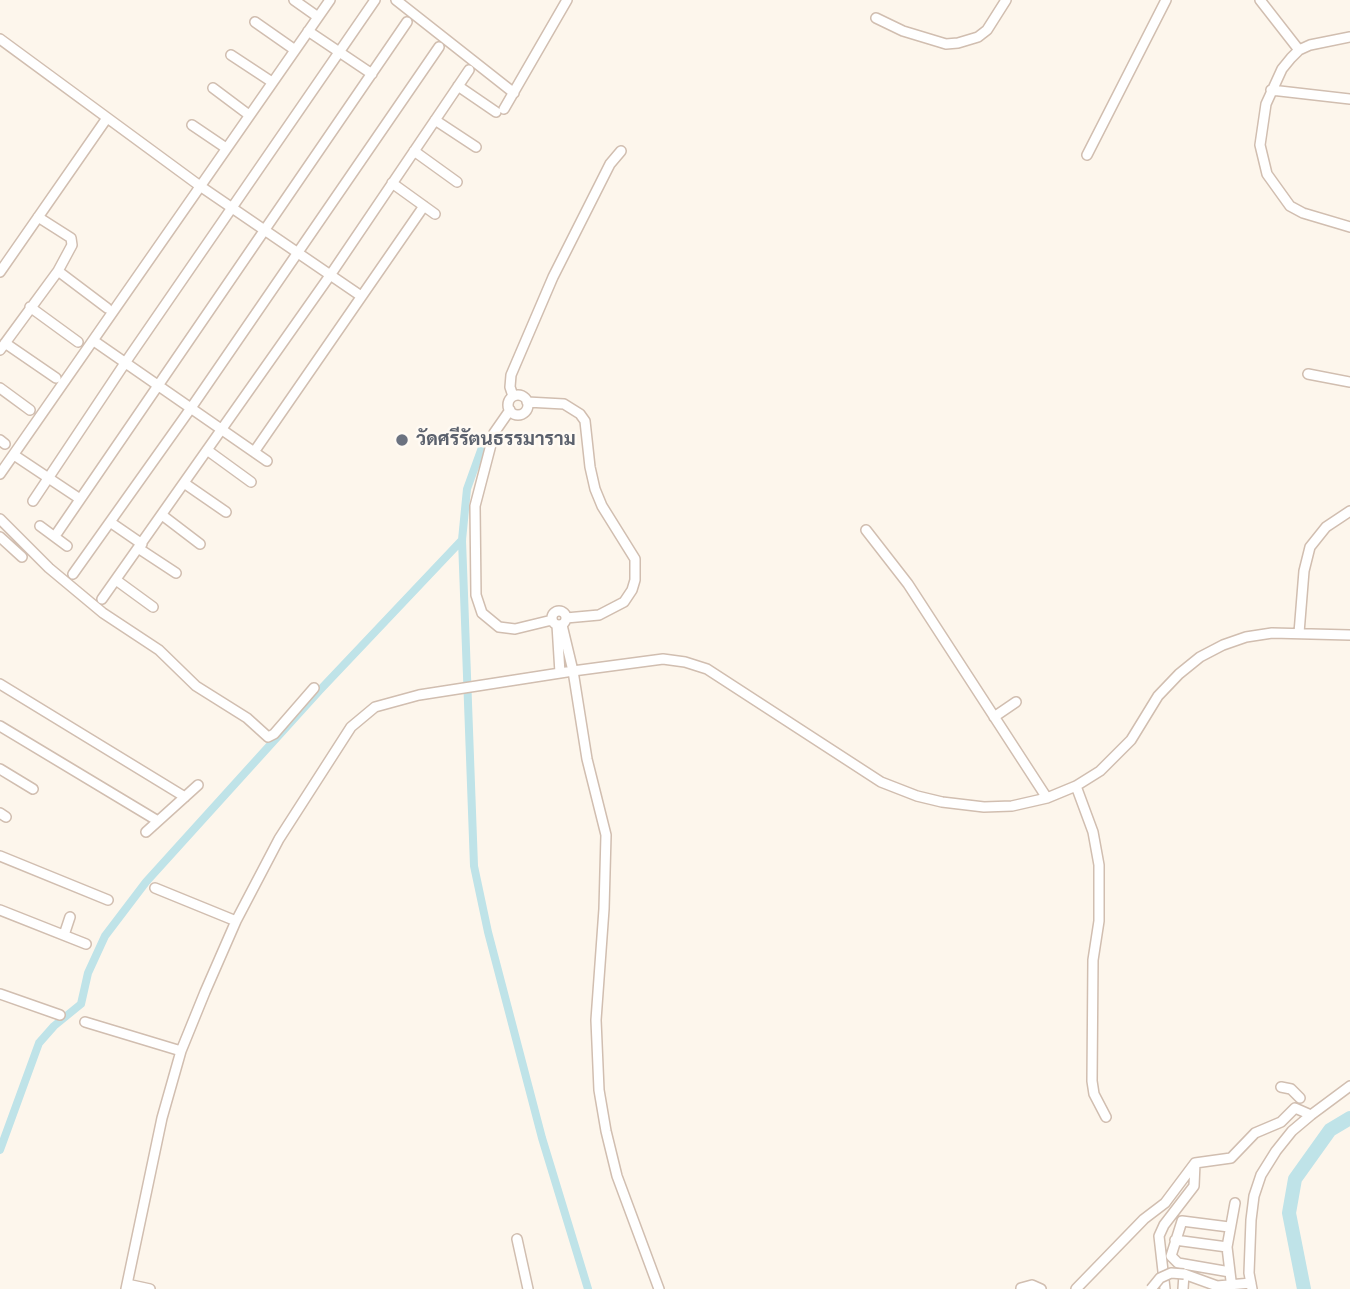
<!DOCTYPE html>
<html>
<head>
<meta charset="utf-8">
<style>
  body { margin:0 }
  canvas { display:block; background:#fdf6ec }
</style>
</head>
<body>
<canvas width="1350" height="1289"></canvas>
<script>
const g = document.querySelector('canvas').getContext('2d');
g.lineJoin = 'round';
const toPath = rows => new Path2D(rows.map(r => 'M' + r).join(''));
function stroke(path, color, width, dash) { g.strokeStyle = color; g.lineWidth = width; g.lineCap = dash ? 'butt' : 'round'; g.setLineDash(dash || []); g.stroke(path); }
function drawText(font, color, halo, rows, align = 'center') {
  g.font = font + ' "Varela Round",Sarabun,sans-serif'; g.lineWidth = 5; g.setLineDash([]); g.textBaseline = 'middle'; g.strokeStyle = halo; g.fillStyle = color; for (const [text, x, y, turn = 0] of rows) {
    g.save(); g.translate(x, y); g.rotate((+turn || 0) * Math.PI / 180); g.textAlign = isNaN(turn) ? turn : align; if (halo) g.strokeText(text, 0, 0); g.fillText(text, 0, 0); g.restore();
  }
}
const canal = toPath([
  [485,439,467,489,462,540,474,866,488,932,542,1138,588,1289],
  [0,1150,39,1043,54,1026,81,1004,88,973,105,936,146,882,319,691,462,540]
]);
const river = toPath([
  [1304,1289,1289,1213,1295,1179,1330,1130,1350,1118]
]);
const minor = toPath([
  [294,0,318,17],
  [396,0,514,93],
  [1260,0,1299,50],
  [876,18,903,31,946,44,958,43,978,37,987,30,1006,0],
  [255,22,295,50],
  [308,31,372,74],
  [1350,37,1310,45,1299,50,1291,58,1282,69,1266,104,1260,145,1267,174,1290,206,1303,213,1350,227],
  [0,39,200,186,361,296],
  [231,55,272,82],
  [458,86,496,112],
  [213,88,249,115],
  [1271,90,1350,99],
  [504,109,567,0],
  [435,120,476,147],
  [192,125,226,148],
  [414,151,457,182],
  [1087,155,1166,0],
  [392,183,435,214],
  [58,271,107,308],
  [0,272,107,118],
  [30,307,78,342],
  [94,341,267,461],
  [5,343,56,378],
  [0,350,58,271,72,245,71,238,38,217],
  [1308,374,1350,382],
  [0,388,30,410],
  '508 405a10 10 0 1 1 20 0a10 10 0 1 1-20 0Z',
  [513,396,510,387,511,375,553,277,610,164,621,151],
  [527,402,564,404,580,414,585,421,590,467,595,489,602,506,635,559,635,580,632,590,624,602,599,615,566,618],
  [510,410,494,433,475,506,476,595,482,613,499,627,515,629,552,620],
  [0,440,5,444],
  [207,450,251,482],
  [254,452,424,206],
  [14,455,80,499],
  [0,474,330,0],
  [184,483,226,512],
  [33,501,125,363,375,0],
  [162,515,200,544],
  [0,519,49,568,103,613,159,650,196,686,247,718,268,737,274,734,314,688],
  [110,522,142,544],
  [40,526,67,546],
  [866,530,908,584,1047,798],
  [55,536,407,22],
  [0,537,22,557],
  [138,548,176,573],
  [73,574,191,408,439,47],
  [116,580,153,607],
  [102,599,331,274,469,70],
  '552 618a7 7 0 1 1 14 0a7 7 0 1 1-14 0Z',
  [557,625,560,673],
  [562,625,573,671,587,759,606,835,604,909,596,1020,599,1090,606,1131,617,1176,659,1289],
  [1299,633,1304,571,1310,547,1326,527,1350,511],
  [0,684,185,797],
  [994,717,1016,702],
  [0,726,158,821],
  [0,769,33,789],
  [1076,786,1093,832,1099,865,1099,921,1093,960,1092,1081,1094,1094,1106,1117],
  [0,813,6,817],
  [146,832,198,785],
  [0,856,108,900],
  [155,888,236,921],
  [0,910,86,944],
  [64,935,70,917],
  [0,994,60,1015],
  [85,1022,181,1051],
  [1281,1087,1291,1089,1300,1098],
  [1229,1227,1182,1221,1171,1256,1178,1263,1230,1272],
  [517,1239,528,1289],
  [1175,1240,1227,1247],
  [127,1284,150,1289],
  [126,1289,162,1118,181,1051,205,992,236,921,279,839,351,727,375,707,419,695,573,671,663,659,685,662,707,669,881,782,917,796,942,802,984,807,1012,806,1047,798,1076,786,1100,771,1131,740,1158,696,1179,674,1200,657,1223,645,1246,637,1272,633,1350,635],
  [1022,1289,1021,1288,1032,1285,1041,1289],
  [1076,1289,1144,1219,1165,1203,1195,1163,1231,1158,1255,1133,1281,1122,1295,1108,1311,1115],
  [1165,1289,1159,1236,1164,1225,1194,1186,1195,1163],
  [1183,1289,1184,1274,1217,1286,1251,1283],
  [1232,1289,1227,1247,1235,1203],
  [1252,1289,1249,1273,1251,1220,1254,1196,1261,1175,1276,1151,1292,1131,1311,1115,1350,1086]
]);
const minorBridge = toPath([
  [1151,1289,1160,1278,1171,1273,1184,1274]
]);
const markers = [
  [402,440,7,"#6b7280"]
];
const worshipNames = [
  ["วัดศรีรัตนธรรมาราม",416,440]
];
stroke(canal, '#bfe3e8', 8);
stroke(river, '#bfe3e8', 14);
stroke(minor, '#d1beb0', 12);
stroke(minor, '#fff', 9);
stroke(minorBridge, '#d1beb0', 12, []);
stroke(minorBridge, '#fff', 9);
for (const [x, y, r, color] of markers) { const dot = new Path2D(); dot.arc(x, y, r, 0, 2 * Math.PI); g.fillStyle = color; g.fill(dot); stroke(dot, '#fffaf3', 2.5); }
drawText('bold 19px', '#5b616d', '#fffaf3', worshipNames, 'left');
</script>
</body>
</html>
